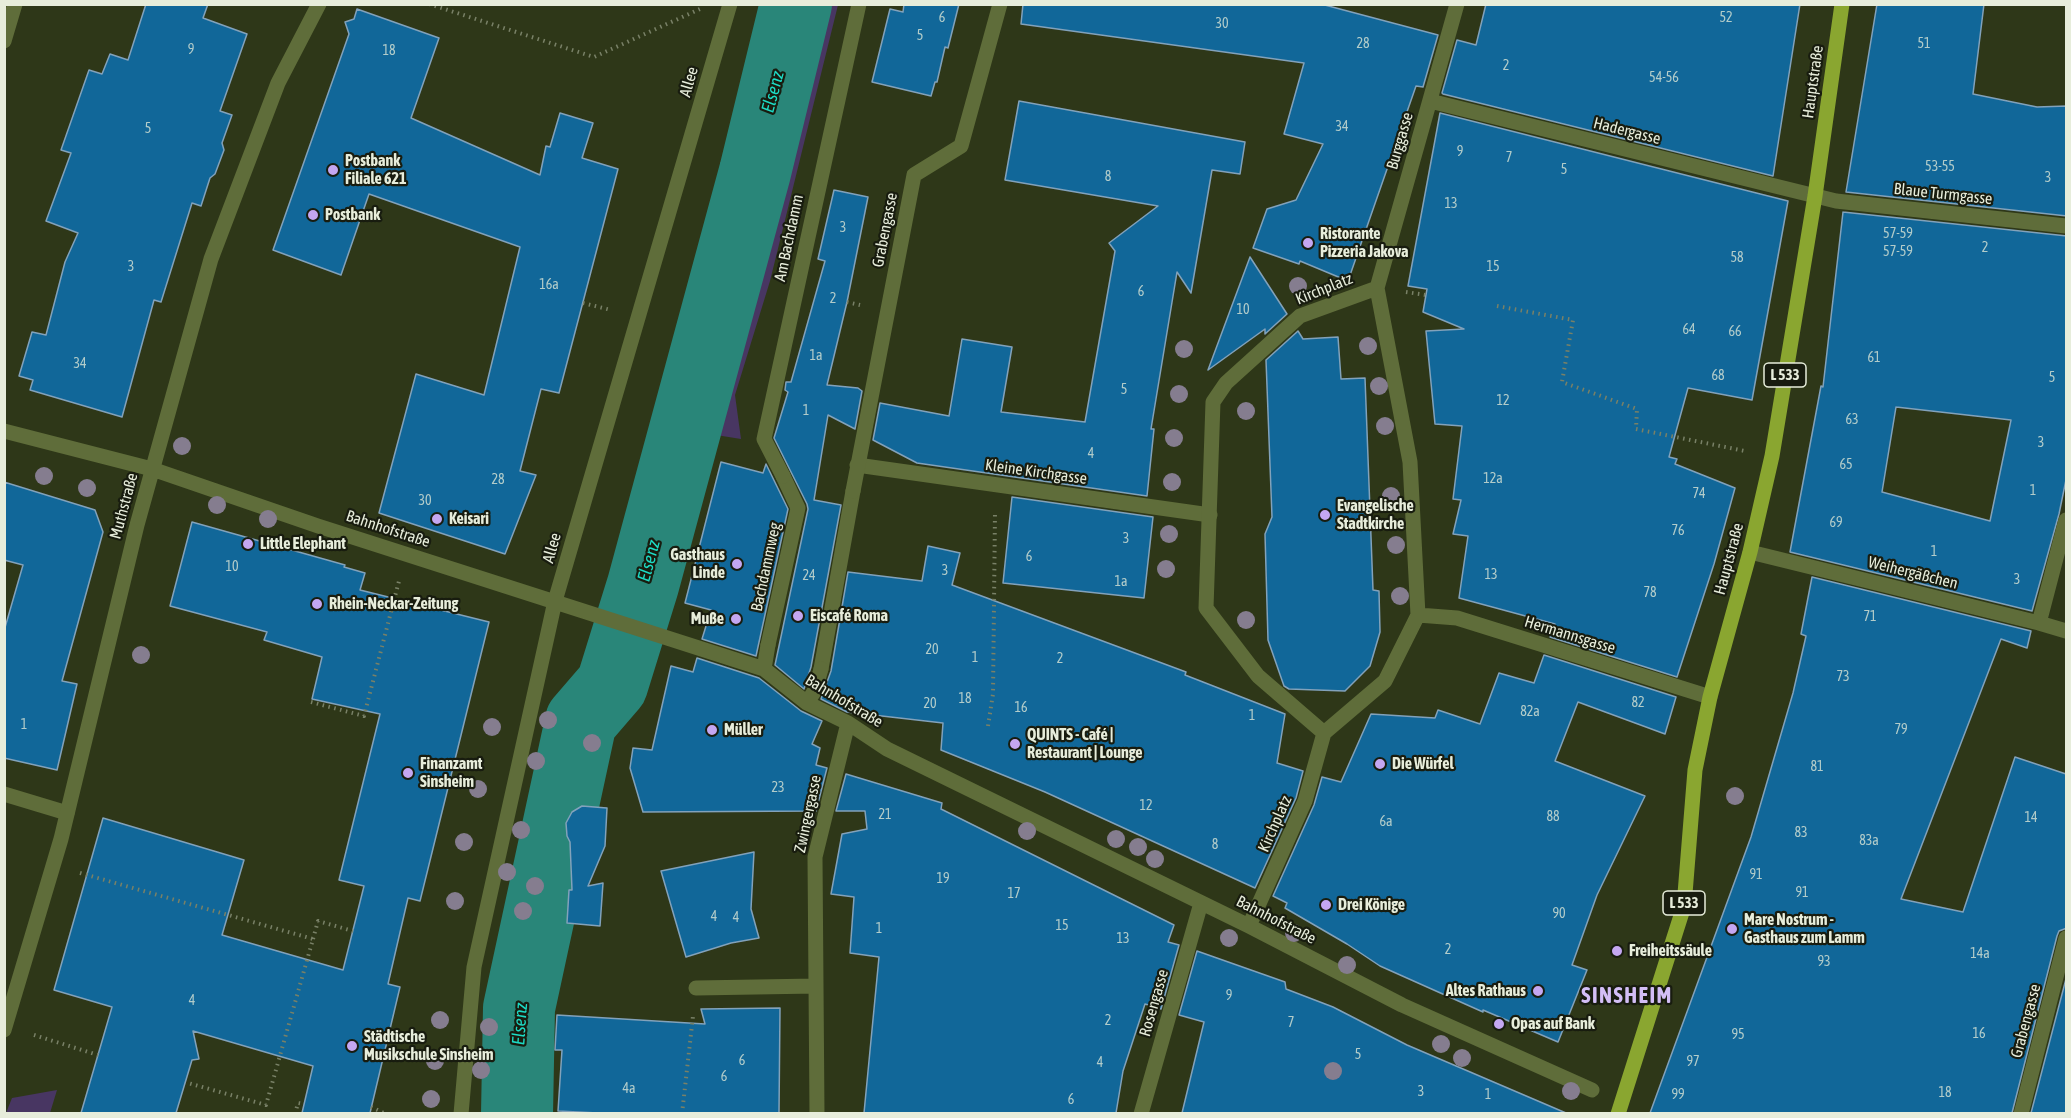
<!DOCTYPE html>
<html>
<head>
<meta charset="utf-8">
<style>
  body { margin:0 }
  #map { position:relative; width:2071px; height:1118px; overflow:hidden; background:#2e3718; font-family:"Asap Condensed",sans-serif }
  canvas { display:block }
  .frame { position:absolute; inset:0; border:6px solid #e7eddb; pointer-events:none }
</style>
</head>
<body>
<div id="map">
<canvas width="2071" height="1118"></canvas>
<div class="frame"></div>
</div>
<script>
const g = document.querySelector('canvas').getContext('2d');
g.lineJoin = 'round';
function paint(path, color) { g.fillStyle = color; g.fill(path, 'evenodd'); }
const toPath = rows => new Path2D(rows.map(r => 'M' + r).join(''));
function stroke(path, color, width, dash) { g.strokeStyle = color; g.lineWidth = width; g.lineCap = dash ? 'butt' : 'round'; g.setLineDash(dash || []); g.stroke(path); }
function drawText(font, color, halo, rows, align = 'center') {
  g.font = font + ' "Asap Condensed",sans-serif'; g.lineWidth = 4.5; g.setLineDash([]); g.textBaseline = 'middle'; g.strokeStyle = halo; g.fillStyle = color; for (const [text, x, y, turn = 0] of rows) {
    g.save(); g.translate(x, y); g.rotate((+turn || 0) * Math.PI / 180); g.textAlign = isNaN(turn) ? turn : align; if (halo) g.strokeText(text, 0, 0); g.fillText(text, 0, 0); g.restore();
  }
}
const green = toPath([
  [760,5,838,5,770,281,735,395,741,439,716,435,668,616,612,596,666,406],
  [57,1090,50,1113,6,1113,12,1098]
]);
const river = toPath([
  [517,1114,519,1008,581,721,612,685,643,585,755,172,796,4]
]);
const building = toPath([
  [146,4,208,4,203,18,247,34,220,111,232,115,222,143,224,150,215,174,210,178,201,206,192,203,161,302,154,300,122,417,30,390,33,380,19,376,32,332,46,335,65,262,78,233,46,221,71,153,61,150,89,70,102,74,110,54,128,60,146,4],
  [904,4,959,4,948,48,945,47,937,82,935,82,931,96,872,82,890,9,903,12,904,4],
  [1023,4,1321,4,1438,35,1423,87,1416,86,1348,281,1300,261,1299,264,1253,248,1267,209,1296,200,1323,144,1284,134,1304,63,1021,24,1023,4],
  [1486,4,1800,4,1773,176,1443,94,1442,93,1457,40,1476,45,1486,4],
  [1877,4,1984,4,1973,94,2037,107,2067,106,2067,216,1846,192,1877,4],
  [357,9,439,38,411,118,540,175,546,146,550,147,560,113,593,123,582,158,618,169,559,393,541,389,520,471,536,475,505,554,379,513,416,374,484,395,520,247,369,194,341,275,273,250,349,34,345,22,354,19,357,9],
  [1019,101,1245,142,1240,174,1212,170,1191,293,1177,272,1151,429,1154,429,1147,496,917,463,873,440,880,403,949,416,962,339,1012,347,1001,412,1085,422,1115,251,1109,243,1158,206,1005,180,1019,101],
  [1440,113,1788,201,1752,400,1688,388,1669,457,1677,459,1675,464,1735,488,1714,564,1677,677,1550,637,1555,624,1459,598,1468,536,1453,534,1461,500,1453,499,1462,426,1435,424,1426,331,1464,329,1423,312,1427,289,1408,286,1440,113],
  [834,190,868,197,847,302,827,385,858,388,862,391,855,429,828,415,814,500,841,505,811,667,804,689,775,665,808,509,807,504,774,438,788,392,785,390,786,382,791,382,825,261,818,259,834,190],
  [1843,212,2067,236,2067,475,2059,514,2032,611,1790,552,1821,386,1823,387,1843,212],
  [1896,407,2011,420,1990,521,1882,492,1896,407],
  [1250,257,1287,314,1265,334,1265,329,1208,370,1250,257],
  [1298,331,1303,339,1338,337,1341,379,1365,378,1373,590,1379,591,1380,632,1370,666,1345,691,1289,689,1284,686,1268,640,1265,534,1272,517,1266,360,1298,331],
  [721,462,763,473,766,464,788,509,756,656,702,639,711,610,685,603,721,462],
  [4,482,95,510,103,532,62,681,77,684,57,770,4,758,4,631,23,565,4,560,4,482],
  [1012,497,1153,517,1144,598,1003,583,1012,497],
  [192,522,345,565,344,567,365,573,360,590,489,622,420,901,408,898,388,984,400,987,370,1113,302,1113,313,1066,193,1031,199,1059,192,1060,176,1113,81,1113,112,1007,54,990,103,818,244,860,222,935,343,970,364,886,339,880,380,714,312,699,322,657,264,640,267,632,170,606,192,522],
  [928,546,960,553,952,585,1186,672,1185,675,1285,714,1277,763,1303,771,1296,798,1255,888,1045,792,941,750,943,723,847,712,821,699,831,671,848,572,922,581,928,546],
  [1812,577,2031,631,2027,648,2001,639,1901,899,1963,912,2015,757,2066,774,2067,928,2059,931,2057,936,2012,1113,1650,1113,1751,837,1793,693,1806,636,1801,634,1812,577],
  [1544,655,1676,697,1665,734,1578,702,1555,761,1645,796,1597,895,1572,965,1587,970,1558,1042,1483,1010,1483,1012,1380,966,1347,944,1285,908,1287,903,1273,896,1314,805,1322,777,1341,782,1371,714,1435,718,1438,710,1480,724,1499,673,1534,683,1544,655],
  [697,658,759,678,801,711,822,721,812,744,820,748,816,765,827,768,816,811,643,812,630,768,633,748,652,750,671,666,693,672,697,658],
  [846,774,942,803,941,809,1174,925,1168,942,1179,945,1161,1009,1145,1004,1123,1071,1116,1113,864,1113,879,957,850,953,854,897,831,894,842,834,867,829,865,811,836,811,846,774],
  [582,806,607,808,605,846,588,886,603,883,600,926,567,923,569,890,572,890,570,842,567,836,566,823,572,812,582,806],
  [754,852,751,909,759,938,731,943,686,957,661,871,754,852],
  [1197,951,1285,982,1286,989,1333,1007,1407,1045,1566,1113,1182,1113,1204,1022,1179,1015,1197,951],
  [2067,975,2067,1113,2031,1113,2067,975],
  [780,1008,779,1113,598,1113,558,1111,562,1050,555,1050,557,1015,705,1024,701,1009,780,1008]
]);
const path = toPath([
  [429,4,594,57,700,9],
  [1406,292,1426,295],
  [847,302,860,305],
  [583,303,611,310],
  [1497,306,1573,320,1562,382,1637,409,1636,429,1745,451],
  [311,702,364,716,399,581],
  [988,726,993,694,995,512],
  [80,873,313,939,266,1105,188,1083],
  [313,939,318,921,353,931],
  [34,1035,98,1055],
  [371,1107,386,1114],
  [295,1114,298,1103,304,1104],
  [682,1114,693,1016]
]);
const lane = toPath([
  [4,41,15,4],
  [857,465,1210,515],
  [768,645,798,508,783,476],
  [821,669,853,491],
  [4,794,67,813]
]);
const street = toPath([
  [1430,101,1836,201,2066,226],
  [4,431,152,469,318,526,764,669,807,703,848,723,887,749,1249,926,1402,1005,1592,1090],
  [783,476,764,439,859,4],
  [853,491,914,175,961,146,1000,4],
  [1750,552,2039,623,2066,631],
  [1418,615,1457,618,1710,697],
  [2039,623,2066,520],
  [764,669,768,645],
  [807,703,815,690,821,669],
  [1324,733,1258,676,1206,608,1213,402,1226,383,1300,316,1377,288],
  [1249,926,1305,801,1324,733,1385,681,1418,615,1410,462,1377,288,1457,4],
  [696,988,816,986],
  [4,1030,61,839,137,525,211,259,278,83,319,4],
  [461,1114,474,967,555,601,730,4],
  [817,1114,815,857,848,723],
  [1141,1114,1201,903],
  [2021,1114,2066,938]
]);
const primary = toPath([
  [1618,1114,1684,906,1695,770,1710,697,1750,552,1772,456,1815,196,1842,4]
]);
const trees = [
  [1298,286],
  [1368,346],
  [1184,349],
  [1379,386],
  [1179,394],
  [1246,411],
  [1385,426],
  [1174,438],
  [182,446],
  [44,476],
  [1172,482],
  [87,488],
  [1391,496],
  [217,505],
  [268,519],
  [1169,534],
  [1396,545],
  [1166,569],
  [1400,596],
  [1246,620],
  [141,655],
  [548,720],
  [492,727],
  [592,743],
  [536,761],
  [478,789],
  [1735,796],
  [521,830],
  [1027,831],
  [1116,839],
  [464,842],
  [1138,847],
  [1155,859],
  [507,872],
  [535,886],
  [455,901],
  [523,911],
  [1294,933],
  [1229,938],
  [1347,965],
  [440,1020],
  [489,1027],
  [1441,1044],
  [1462,1058],
  [435,1061],
  [481,1070],
  [1333,1071],
  [1571,1091],
  [431,1099]
];
const markers = [
  [333,170,6,"#c4a7f1"],
  [313,215,6,"#c4a7f1"],
  [1308,243,6,"#c4a7f1"],
  [1325,515,6,"#c4a7f1"],
  [437,519,6,"#c4a7f1"],
  [248,544,6,"#c4a7f1"],
  [737,564,6,"#c4a7f1"],
  [317,604,6,"#c4a7f1"],
  [798,616,6,"#c4a7f1"],
  [736,619,6,"#c4a7f1"],
  [712,730,6,"#c4a7f1"],
  [1015,744,6,"#c4a7f1"],
  [1380,764,6,"#c4a7f1"],
  [408,773,6,"#c4a7f1"],
  [1326,905,6,"#c4a7f1"],
  [1732,929,6,"#c4a7f1"],
  [1617,951,6,"#c4a7f1"],
  [1538,991,6,"#c4a7f1"],
  [1499,1024,6,"#c4a7f1"],
  [352,1046,6,"#c4a7f1"]
];
const numberNames = [
  ["6",942,18],
  ["52",1726,18],
  ["30",1222,24],
  ["5",920,36],
  ["28",1363,44],
  ["51",1924,44],
  ["9",191,50],
  ["18",389,51],
  ["2",1506,66],
  ["54-56",1664,78],
  ["34",1342,127],
  ["5",148,129],
  ["9",1460,152],
  ["7",1509,158],
  ["53-55",1940,167],
  ["5",1564,170],
  ["8",1108,177],
  ["3",2048,178],
  ["13",1451,204],
  ["3",843,228],
  ["57-59",1898,234],
  ["2",1985,248],
  ["57-59",1898,252],
  ["58",1737,258],
  ["3",131,267],
  ["15",1493,267],
  ["16a",549,285],
  ["6",1141,292],
  ["2",833,299],
  ["10",1243,310],
  ["64",1689,330],
  ["66",1735,332],
  ["1a",816,356],
  ["61",1874,358],
  ["34",80,364],
  ["68",1718,376],
  ["5",2052,378],
  ["5",1124,390],
  ["12",1503,401],
  ["1",806,411],
  ["63",1852,420],
  ["3",2041,443],
  ["4",1091,454],
  ["65",1846,465],
  ["12a",1493,479],
  ["28",498,480],
  ["1",2033,491],
  ["74",1699,494],
  ["30",425,501],
  ["69",1836,523],
  ["76",1678,531],
  ["3",1126,539],
  ["1",1934,552],
  ["6",1029,557],
  ["10",232,567],
  ["3",945,571],
  ["13",1491,575],
  ["24",809,576],
  ["3",2017,580],
  ["1a",1121,582],
  ["78",1650,593],
  ["71",1870,617],
  ["20",932,650],
  ["1",975,658],
  ["2",1060,659],
  ["73",1843,677],
  ["18",965,699],
  ["82",1638,703],
  ["20",930,704],
  ["16",1021,708],
  ["82a",1530,712],
  ["1",1252,716],
  ["1",24,725],
  ["79",1901,730],
  ["81",1817,767],
  ["23",778,788],
  ["12",1146,806],
  ["21",885,815],
  ["88",1553,817],
  ["14",2031,818],
  ["6a",1386,822],
  ["83",1801,833],
  ["83a",1869,841],
  ["8",1215,845],
  ["91",1756,875],
  ["19",943,879],
  ["91",1802,893],
  ["17",1014,894],
  ["90",1559,914],
  ["4",714,917],
  ["4",736,918],
  ["15",1062,926],
  ["1",879,929],
  ["13",1123,939],
  ["2",1448,950],
  ["14a",1980,954],
  ["93",1824,962],
  ["9",1229,996],
  ["4",192,1001],
  ["2",1108,1021],
  ["7",1291,1023],
  ["16",1979,1034],
  ["95",1738,1035],
  ["5",1358,1055],
  ["6",742,1061],
  ["97",1693,1062],
  ["4",1100,1063],
  ["6",724,1077],
  ["4a",629,1089],
  ["3",1421,1092],
  ["18",1945,1093],
  ["1",1488,1095],
  ["99",1678,1095],
  ["6",1071,1100]
];
const shields = [
  [1785,375,42],
  [1684,903,42]
];
const shieldNames = [
  ["L 533",1785,375],
  ["L 533",1684,903]
];
const streetNames = [
  ["Allee",689,82,-74],
  ["Hauptstraße",1813,82,-82],
  ["Hadergasse",1627,131,14],
  ["Burggasse",1400,141,-74],
  ["Blaue Turmgasse",1943,194,6],
  ["Grabengasse",885,230,-79],
  ["Am Bachdamm",789,238,-78],
  ["Kirchplatz",1324,289,-22],
  ["Kleine Kirchgasse",1036,472,8],
  ["Muthstraße",124,506,-75],
  ["Bahnhofstraße",388,529,18],
  ["Allee",552,548,-74],
  ["Hauptstraße",1729,559,-75],
  ["Bachdammweg",766,567,-78],
  ["Weihergäßchen",1913,573,14],
  ["Hermannsgasse",1570,635,17],
  ["Bahnhofstraße",844,701,31],
  ["Zwingergasse",808,814,-78],
  ["Kirchplatz",1275,824,-66],
  ["Bahnhofstraße",1276,920,27],
  ["Rosengasse",1154,1003,-74],
  ["Grabengasse",2026,1021,-75]
];
const poiNames = [
  ["Postbank",345,161],
  ["Filiale 621",345,179],
  ["Postbank",325,215],
  ["Ristorante",1320,234],
  ["Pizzeria Jakova",1320,252],
  ["Evangelische",1337,506],
  ["Stadtkirche",1337,524],
  ["Keisari",449,519],
  ["Little Elephant",260,544],
  ["Gasthaus",725,555,"right"],
  ["Linde",725,573,"right"],
  ["Rhein-Neckar-Zeitung",329,604],
  ["Eiscafé Roma",810,616],
  ["Muße",724,619,"right"],
  ["Müller",724,730],
  ["QUINTS - Café |",1027,735],
  ["Restaurant | Lounge",1027,753],
  ["Finanzamt",420,764],
  ["Sinsheim",420,782],
  ["Die Würfel",1392,764],
  ["Drei Könige",1338,905],
  ["Mare Nostrum -",1744,920],
  ["Gasthaus zum Lamm",1744,938],
  ["Freiheitssäule",1629,951],
  ["Altes Rathaus",1526,991,"right"],
  ["Opas auf Bank",1511,1024],
  ["Städtische",364,1037],
  ["Musikschule Sinsheim",364,1055]
];
const waterNames = [
  ["Elsenz",773,92,-75],
  ["Elsenz",649,561,-75],
  ["Elsenz",520,1024,-86]
];
const districtNames = [
  ["SINSHEIM",1627,996]
];
paint(green, '#483662');
stroke(river, '#298679', 72);
paint(building, '#116799');
stroke(building, '#82a2bb', 1.5);
stroke(path, '#798167', 4, [1.5, 4.5]);
stroke(lane, '#5f6d3a', 15);
stroke(street, '#5f6d3a', 15);
stroke(primary, '#8aa630', 15);
g.fillStyle = '#857d8f';
for (const [x, y] of trees) { g.beginPath(); g.arc(x, y, 9, 0, 2 * Math.PI); g.fill(); }
for (const [x, y, r, color] of markers) { const dot = new Path2D(); dot.arc(x, y, r, 0, 2 * Math.PI); g.fillStyle = color; g.fill(dot); stroke(dot, '#181c0f', 2); }
drawText('14px', '#b2ccca', null, numberNames);
for (const [x, y, w] of shields) { const box = new Path2D(); box.roundRect(x - w / 2, y - 12, w, 24, 4.5); g.fillStyle = '#181c0f'; g.fill(box); stroke(box, '#e7eddb', 1.5); }
drawText('bold 15px', '#e7eddb', null, shieldNames);
drawText('16px', '#e7eddb', '#181c0f', streetNames);
drawText('bold 16px', '#e7eddb', '#181c0f', poiNames, 'left');
drawText('italic 18px', '#1ddbc5', '#181c0f', waterNames);
g.letterSpacing = '1.5px';
drawText('bold 22px', '#d3bef6', '#181c0f', districtNames);
g.letterSpacing = '0px';
</script>
</body>
</html>
